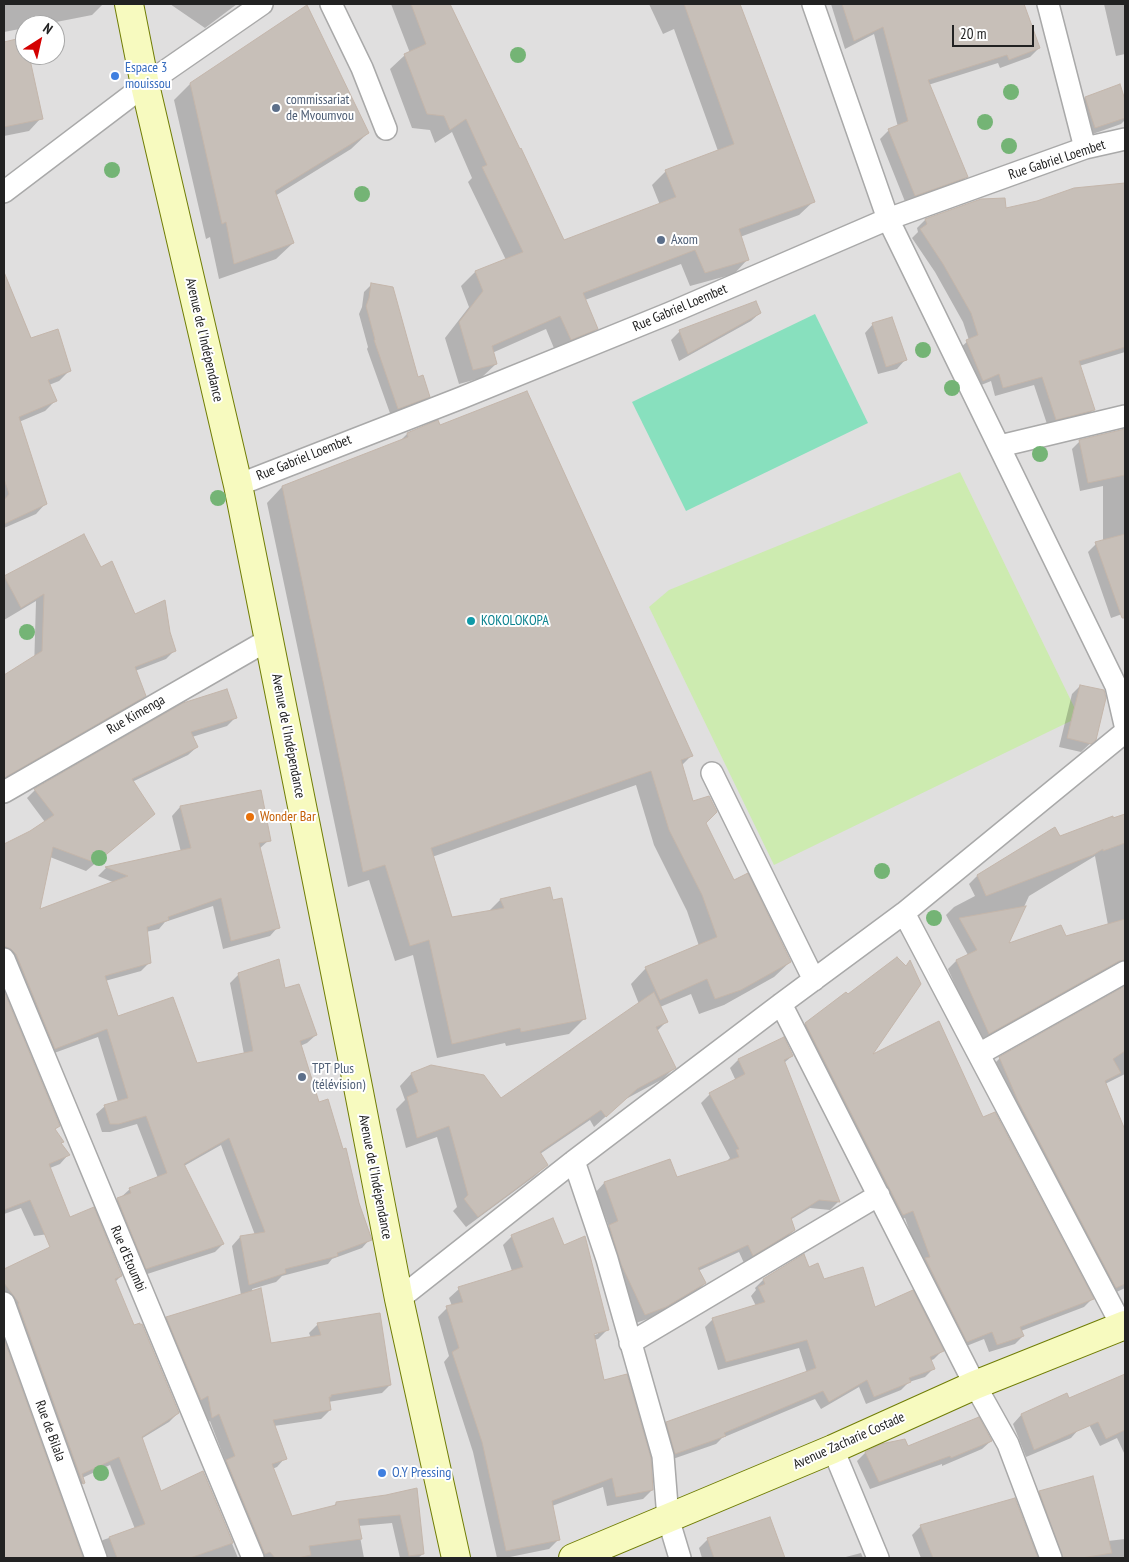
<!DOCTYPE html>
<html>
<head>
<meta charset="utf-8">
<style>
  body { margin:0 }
  #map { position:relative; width:1129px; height:1562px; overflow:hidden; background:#f2efe9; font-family:"PT Sans Narrow",sans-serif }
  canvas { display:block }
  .frame { position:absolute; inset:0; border:5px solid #222; pointer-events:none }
  .north { position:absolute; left:15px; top:15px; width:50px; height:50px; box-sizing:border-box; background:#fff; border:1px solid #a7a7a7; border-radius:50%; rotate:35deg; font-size:14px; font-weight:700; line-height:20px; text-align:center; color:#222 }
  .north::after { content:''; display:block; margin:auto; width:18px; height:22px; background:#d40000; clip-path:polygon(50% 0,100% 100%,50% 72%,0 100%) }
  .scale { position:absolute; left:952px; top:25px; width:82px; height:22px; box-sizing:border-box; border:2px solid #222; border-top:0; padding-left:6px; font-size:15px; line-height:18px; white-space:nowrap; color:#222; -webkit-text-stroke:4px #fff; paint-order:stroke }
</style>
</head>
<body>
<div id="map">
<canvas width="1129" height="1562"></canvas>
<div class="frame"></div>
<div class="north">N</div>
<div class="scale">20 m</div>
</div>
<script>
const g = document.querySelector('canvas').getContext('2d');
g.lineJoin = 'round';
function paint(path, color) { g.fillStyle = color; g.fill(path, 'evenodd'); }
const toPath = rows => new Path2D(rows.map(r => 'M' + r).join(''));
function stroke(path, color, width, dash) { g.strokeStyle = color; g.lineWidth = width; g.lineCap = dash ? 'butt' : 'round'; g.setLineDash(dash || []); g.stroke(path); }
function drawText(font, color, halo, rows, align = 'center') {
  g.font = font + ' "PT Sans Narrow",sans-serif'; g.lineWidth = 4; g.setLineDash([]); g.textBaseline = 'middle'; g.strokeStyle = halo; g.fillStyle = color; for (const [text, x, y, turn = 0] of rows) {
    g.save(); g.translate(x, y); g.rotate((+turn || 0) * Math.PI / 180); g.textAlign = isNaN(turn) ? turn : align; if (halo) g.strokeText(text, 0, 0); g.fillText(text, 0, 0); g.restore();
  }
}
const residential = toPath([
  [4,4,1125,4,1125,1558,4,1558],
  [25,25,55,25,55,55,25,55]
]);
const grass = toPath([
  [960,472,1079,717,774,865,649,607,669,590]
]);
const pitch = toPath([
  [815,314,868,423,686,511,632,402]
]);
const shadow = toPath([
  [4,4,103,4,92,15,41,25,25,25,25,28,4,32],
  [170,4,237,4,205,28],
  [391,4,449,4,563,241,660,205,652,185,666,171,718,151,674,29,663,34,649,4,738,4,814,201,799,215,740,237,748,259,734,274,690,286,681,264,585,300,597,328,583,343,556,353,546,329,492,353,496,364,481,378,459,384,445,338,469,307,461,286,475,272,506,260,468,182,472,178,452,132,435,143,430,130,412,128,390,69,405,55,410,53],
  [831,4,1023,4,1039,48,1030,57,1000,68,998,63,928,85,966,177,957,186,906,204,880,139,889,130,898,127,874,34,845,49],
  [1104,4,1125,4,1125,54,1116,56],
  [24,39,25,55,27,55,41,118,29,131,4,136,4,43],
  [190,84,368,133,351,149,275,196,293,243,276,259,219,279,210,237,206,239,174,100],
  [1119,86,1125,104,1125,120,1121,124,1087,136,1077,106,1085,98],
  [1125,184,1125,288,1044,314,1049,333,1125,318,1125,354,1125,352,1079,366,1093,410,1085,418,1048,427,1034,385,995,396,991,381,974,388,958,350,969,340,963,322,935,272,912,238,918,232,917,228,925,220,981,200,1005,210,1038,202,1075,190],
  [4,272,31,339,69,371,59,381,49,385,55,401,45,411,19,422,46,503,36,514,4,528],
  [371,285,417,378,429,396,421,404,391,416,367,349,368,347,359,314,362,307,364,292],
  [760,313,751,321,679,361,671,340,680,331],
  [873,324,905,360,897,369,878,374,865,333],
  [1125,430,1125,613,1111,618,1088,552,1096,544,1103,542,1103,486,1080,491,1072,449,1080,441],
  [407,434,691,756,681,766,692,802,705,823,733,882,790,962,774,977,724,1005,699,1014,691,994,660,1007,667,1021,657,1031,675,1067,663,1079,624,1100,594,1127,590,1120,540,1154,547,1164,535,1176,466,1227,453,1211,457,1207,437,1137,406,1148,396,1109,405,1100,400,1086,411,1074,431,1067,501,1099,639,1004,631,984,646,968,699,946,687,911,654,845,636,785,432,857,452,918,488,912,500,900,549,888,585,1018,569,1034,506,1046,505,1043,437,1058,413,955,395,961,369,880,348,887,267,503,282,487,399,442],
  [84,535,100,569,135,615,169,632,174,651,166,659,135,671,144,696,136,704,4,780,4,677,15,669,33,704,36,601,4,620,4,578],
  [1080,686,1095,739,1081,752,1059,747,1072,694],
  [184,704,235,718,227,726,192,737,197,747,188,755,132,782,145,822,86,871,50,857,38,911,115,883,98,876,106,868,181,852,172,816,180,807,260,792,269,840,259,849,278,927,270,936,223,949,213,906,165,922,159,929,146,932,149,963,141,971,105,981,118,1018,197,1065,244,1054,230,983,239,974,284,989,316,1035,307,1043,300,1046,318,1103,370,1239,362,1248,332,1259,328,1264,282,1276,276,1282,252,1289,270,1344,311,1338,309,1333,318,1324,390,1385,382,1393,328,1402,330,1410,321,1419,274,1426,285,1458,277,1467,272,1469,291,1518,333,1507,336,1503,387,1497,416,1489,423,1554,418,1558,400,1558,392,1523,358,1526,364,1558,255,1558,218,1470,226,1463,210,1421,204,1425,159,1327,167,1318,241,1295,232,1246,240,1237,255,1235,221,1145,184,1166,223,1244,215,1252,138,1277,109,1208,130,1189,158,1178,137,1124,110,1132,102,1132,96,1114,105,1106,118,1102,98,1037,46,1056,4,958,4,846,31,833,45,822,27,798,35,790],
  [1125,816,1125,971,980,1041,948,969,956,961,968,955,946,915,954,907,975,896,969,884,977,876,1054,829,1060,838],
  [1095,856,1108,925,1065,938,1006,946,1029,896],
  [1125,988,1125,1074,1105,1084,1112,1171,1125,1164,1125,1288,1108,1296,992,1066,1000,1058],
  [4,994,58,1126,54,1130,62,1142,60,1144,68,1155,60,1164,50,1168,63,1232,34,1236,21,1208,4,1214],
  [805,1024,983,1119,1092,1299,1084,1307,1021,1331,1023,1336,1015,1344,989,1352,984,1339,959,1349,921,1264,905,1218,894,1222,797,1032],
  [792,1056,784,1063,838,1202,830,1210,810,1208,790,1220,794,1230,785,1239,744,1263,739,1252,698,1271,705,1283,696,1292,656,1316,636,1323,613,1273,601,1235,609,1227,596,1192,604,1183,669,1160,677,1178,729,1162,728,1160,730,1158,701,1103,710,1094,736,1081,730,1068,738,1060],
  [100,1225,121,1276,115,1282,133,1326,178,1413,169,1422,141,1439,160,1493,203,1473,238,1558,97,1558,95,1549,103,1540,135,1529,110,1465,82,1478,84,1482,75,1491,4,1302,4,1270],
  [512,1236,563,1247,607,1330,598,1339,594,1340,604,1382,652,1490,643,1499,607,1506,603,1487,552,1506,559,1539,549,1549,505,1558,497,1558,473,1452,444,1362,449,1356,438,1317,447,1308,452,1306,449,1298,459,1289,512,1271,503,1245],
  [598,1332,598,1334,588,1337],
  [808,1269,824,1280,942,1351,934,1359,930,1361,933,1369,925,1377,909,1382,901,1390,866,1404,859,1387,821,1409,815,1399,722,1438,716,1444,667,1461,659,1432,667,1423,807,1373,799,1348,718,1370,705,1327,713,1319,756,1306,751,1296,756,1290,755,1288,763,1280],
  [4,1343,81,1558,4,1558],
  [1125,1376,1125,1455,1117,1438,1100,1446,1077,1401,1087,1392],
  [1066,1395,1079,1429,1071,1438,1026,1457,1013,1424,1021,1415],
  [991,1441,982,1449,942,1466,942,1464,870,1489,857,1461,865,1453],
  [1040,1492,1108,1541,1125,1539,1125,1558,1052,1558,1031,1502],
  [1014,1500,1036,1558,921,1558,912,1535,921,1526],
  [769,1518,783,1558,702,1558,699,1548,708,1539],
  [861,1553,863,1558,842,1558]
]);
const building = toPath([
  [411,4,450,4,520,149,521,148,564,240,676,197,665,170,734,144,684,4,740,4,815,202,739,229,749,260,705,273,695,250,583,293,598,329,571,340,560,316,492,346,497,364,473,370,459,322,483,291,475,271,523,252,482,167,487,165,466,119,450,130,444,116,427,114,404,54,426,44,411,4],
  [842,4,1024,4,1040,48,1009,60,1007,55,928,80,968,177,915,196,888,129,908,121,883,27,854,41,842,4],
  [307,5,369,133,275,191,294,243,234,264,226,222,222,224,190,83,307,5],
  [25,37,25,55,29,55,43,119,4,127,4,42,25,37],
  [1120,84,1125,100,1125,118,1095,128,1085,97,1120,84],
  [1125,183,1125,347,1079,361,1095,410,1056,420,1042,377,1003,388,999,374,983,381,966,340,978,335,971,313,943,264,920,229,927,224,925,219,981,199,1005,198,1006,208,1037,201,1074,188,1125,183],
  [4,272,31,338,58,329,71,371,48,380,57,401,19,417,47,504,4,524,4,500,9,494,4,479,4,272],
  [371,283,393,287,418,377,423,375,430,397,398,409,374,340,375,340,366,306,369,298,371,283],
  [756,301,761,313,688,354,679,330,756,301],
  [892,317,907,360,886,367,872,323,892,317],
  [527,391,693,756,681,760,693,801,709,796,717,812,706,823,734,880,748,873,791,962,741,990,715,999,707,979,660,1000,645,967,717,937,702,895,669,830,651,771,431,848,452,917,504,908,500,899,550,887,553,900,562,898,586,1019,521,1032,520,1028,452,1044,429,940,410,946,385,865,363,872,282,486,408,437,407,433,438,420,440,425,527,391],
  [1125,429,1125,475,1088,483,1079,440,1125,429],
  [84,534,101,567,112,561,135,614,165,600,170,632,176,651,135,667,146,696,4,778,4,675,42,651,44,594,21,608,4,576,84,534],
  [1125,534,1125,618,1122,618,1095,542,1125,534],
  [1080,685,1104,690,1106,698,1096,740,1091,744,1067,738,1080,685],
  [227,689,237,718,191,732,198,747,132,779,155,814,96,863,53,847,40,909,128,876,105,867,191,848,180,806,261,790,271,841,259,843,280,928,231,941,221,898,168,917,169,920,147,927,151,963,105,976,118,1016,173,997,197,1063,253,1051,238,973,279,959,285,988,299,984,317,1035,300,1041,319,1102,328,1099,343,1149,346,1148,359,1203,372,1240,337,1253,338,1256,285,1269,286,1273,249,1285,240,1236,265,1232,229,1138,184,1164,224,1244,146,1269,117,1198,131,1193,129,1188,167,1173,146,1116,119,1124,110,1124,104,1105,128,1098,107,1029,55,1049,16,954,11,949,4,946,4,844,30,831,54,815,34,789,183,703,227,689],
  [1125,814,1125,843,1103,851,1103,849,1093,855,986,896,977,875,1055,827,1060,836,1113,816,1113,818,1125,814],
  [1026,906,1009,943,1061,925,1066,936,1125,919,1125,960,1119,961,989,1034,956,960,977,950,959,918,1026,906],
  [897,957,906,966,910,960,921,984,873,1054,939,1021,983,1117,995,1112,1094,1299,1020,1327,1024,1336,997,1345,992,1332,967,1342,925,1258,930,1257,913,1211,903,1215,805,1023,846,992,848,994,897,957],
  [1125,986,1125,1051,1113,1059,1121,1073,1105,1081,1125,1130,1125,1284,1116,1288,1018,1101,999,1057,1125,986],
  [4,991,60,1126,55,1129,64,1142,61,1143,70,1155,49,1164,70,1217,94,1207,122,1276,115,1279,134,1325,140,1323,140,1325,142,1324,179,1413,142,1437,161,1491,203,1471,233,1543,190,1558,117,1558,109,1537,145,1524,119,1457,82,1474,85,1483,83,1484,18,1304,19,1303,4,1283,4,1269,50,1247,30,1200,4,1210,4,991],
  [654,992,668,1022,656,1027,676,1068,637,1089,606,1117,601,1110,540,1152,548,1165,478,1217,464,1199,468,1195,449,1126,417,1138,407,1097,418,1092,411,1073,431,1065,484,1075,501,1098,654,992],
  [784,1037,793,1056,784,1060,840,1202,819,1200,791,1218,795,1230,753,1256,748,1245,698,1268,706,1283,666,1307,645,1315,621,1264,609,1225,618,1221,604,1182,670,1159,677,1177,739,1157,736,1150,739,1149,709,1093,745,1074,738,1059,784,1037],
  [553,1218,564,1245,585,1236,609,1330,594,1334,604,1380,627,1374,651,1458,653,1490,616,1497,612,1478,552,1501,560,1540,506,1551,482,1442,452,1352,459,1348,446,1306,463,1302,458,1287,523,1267,511,1235,553,1218],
  [804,1254,809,1267,818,1263,824,1279,863,1267,875,1307,913,1290,944,1351,930,1357,935,1369,909,1378,911,1382,874,1397,867,1380,829,1402,823,1391,724,1433,726,1436,675,1454,666,1422,816,1368,807,1340,726,1362,712,1318,765,1302,758,1287,765,1284,763,1279,804,1254],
  [261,1288,271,1343,321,1335,317,1323,380,1313,391,1385,331,1395,331,1397,329,1397,331,1410,273,1420,287,1459,272,1464,292,1516,336,1505,336,1502,386,1495,417,1488,424,1554,409,1556,400,1515,358,1519,362,1539,309,1546,311,1555,298,1558,275,1558,270,1552,265,1554,226,1460,235,1456,219,1414,212,1418,208,1396,201,1400,166,1317,261,1288],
  [4,1339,83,1558,4,1558,4,1339],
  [1125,1374,1125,1430,1106,1439,1098,1422,1034,1450,1021,1414,1067,1393,1069,1398,1125,1374],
  [979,1417,992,1441,951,1458,950,1456,879,1482,865,1452,881,1444,905,1439,908,1446,979,1417],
  [1093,1476,1112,1553,1082,1558,1063,1558,1039,1491,1093,1476],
  [1015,1498,1038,1558,933,1558,920,1525,1015,1498],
  [770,1517,785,1558,714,1558,707,1538,770,1517]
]);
const street = toPath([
  [331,4,362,68,386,129],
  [813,4,888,219,1116,686,1125,725],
  [1048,4,1085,148],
  [4,192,145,85,262,4],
  [1000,446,1125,416],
  [238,485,461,398,670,313,888,219,1085,148,1125,139],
  [712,773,814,980],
  [4,792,268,640],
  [904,913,1122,1326],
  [4,959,253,1558],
  [781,1004,975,1385,1008,1444,1051,1558],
  [979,1054,1125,972],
  [574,1161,607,1259,663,1456,668,1518,680,1558],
  [399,1299,574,1161,781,1004,904,913,1125,732],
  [4,1303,96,1558],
  [630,1343,879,1195],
  [833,1449,878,1558]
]);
const secondary = toPath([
  [129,4,145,85,238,485,358,1087,399,1299,456,1558],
  [573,1558,833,1449,975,1385,1125,1325]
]);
const trees = [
  [518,55],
  [1011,92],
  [985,122],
  [1009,146],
  [112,170],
  [362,194],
  [923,350],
  [952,388],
  [1040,454],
  [218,498],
  [27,632],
  [99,858],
  [882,871],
  [934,918],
  [101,1473]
];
const markers = [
  [115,76,5,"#3f7fe0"],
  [276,108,5,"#5c6f8a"],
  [661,240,5,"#5c6f8a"],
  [471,621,5,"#0f9aa8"],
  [250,817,5,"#e8710a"],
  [302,1077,5,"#5c6f8a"],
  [382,1473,5,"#3f7fe0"]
];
const shopNames = [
  ["Espace 3",125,68],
  ["mouissou",125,84],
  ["O.Y Pressing",392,1473]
];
const serviceNames = [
  ["commissariat",286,100],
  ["de Mvoumvou",286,116],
  ["Axom",671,240],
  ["TPT Plus",312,1069],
  ["(télévision)",312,1085]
];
const streetNames = [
  ["Rue Gabriel Loembet",1057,160,-18],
  ["Rue Gabriel Loembet",680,308,-23],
  ["Avenue de l'Indépendance",204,340,77],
  ["Rue Gabriel Loembet",304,458,-22],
  ["Rue Kimenga",136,715,-30],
  ["Avenue de l'Indépendance",288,736,79],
  ["Avenue de l'Indépendance",375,1177,79],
  ["Rue d'Etoumbi",128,1259,67],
  ["Rue de Bilala",50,1431,70],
  ["Avenue Zacharie Costade",849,1441,-24]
];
const cultureNames = [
  ["KOKOLOKOPA",481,621]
];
const foodNames = [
  ["Wonder Bar",260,817]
];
paint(residential, '#e0dfdf');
paint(grass, '#cdebb0');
paint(pitch, '#88e0be');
paint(shadow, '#0003');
paint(building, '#c7bfb8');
stroke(building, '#c4b6ab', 1);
stroke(street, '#a9a9a9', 24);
stroke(secondary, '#707d05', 30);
stroke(street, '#fff', 21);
stroke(secondary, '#f7fabf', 28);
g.fillStyle = '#74b475';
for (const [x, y] of trees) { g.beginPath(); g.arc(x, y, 8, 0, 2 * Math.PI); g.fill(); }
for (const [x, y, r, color] of markers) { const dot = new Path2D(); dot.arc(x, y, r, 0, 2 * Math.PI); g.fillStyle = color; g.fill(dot); stroke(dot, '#fff', 2); }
drawText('14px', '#366cbe', '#fff', shopNames, 'left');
drawText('14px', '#4e5e75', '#fff', serviceNames, 'left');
drawText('14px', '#222', '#fff', streetNames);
drawText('14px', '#0d838f', '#fff', cultureNames, 'left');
drawText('14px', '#c56008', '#fff', foodNames, 'left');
</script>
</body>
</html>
